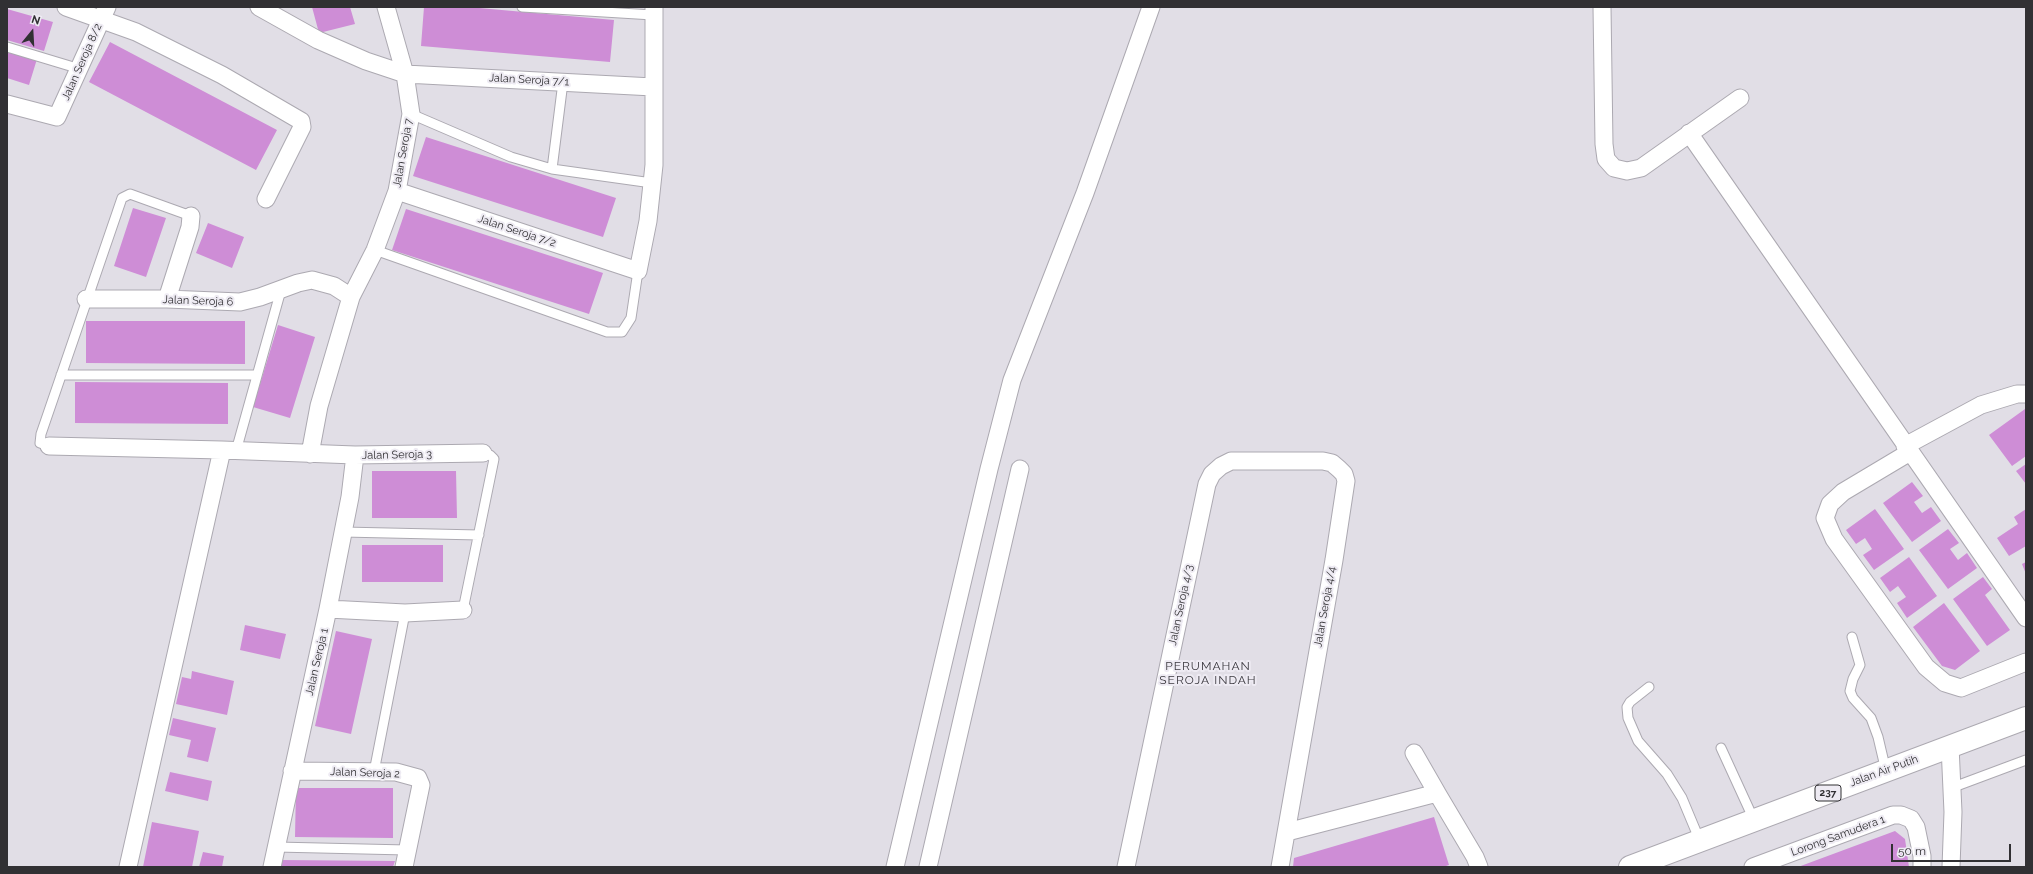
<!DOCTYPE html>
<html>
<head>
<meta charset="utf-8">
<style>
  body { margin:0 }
  #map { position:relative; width:2033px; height:874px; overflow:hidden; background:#e1dee6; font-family:Raleway,sans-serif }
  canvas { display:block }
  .frame { position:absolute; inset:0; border:8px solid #313033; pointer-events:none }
  .north { position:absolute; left:12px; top:12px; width:40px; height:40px; -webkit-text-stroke:3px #eeebf3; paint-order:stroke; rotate:18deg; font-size:11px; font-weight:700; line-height:16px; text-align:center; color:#313033 }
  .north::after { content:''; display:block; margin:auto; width:14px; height:18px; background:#313033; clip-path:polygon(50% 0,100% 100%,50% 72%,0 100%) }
  .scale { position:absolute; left:1891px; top:844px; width:120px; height:18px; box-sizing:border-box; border:2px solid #313033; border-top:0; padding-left:5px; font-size:12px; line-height:14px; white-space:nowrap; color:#313033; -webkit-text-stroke:3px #eeebf3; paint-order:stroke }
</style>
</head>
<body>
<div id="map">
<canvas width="2033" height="874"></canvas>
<div class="frame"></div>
<div class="north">N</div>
<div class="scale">50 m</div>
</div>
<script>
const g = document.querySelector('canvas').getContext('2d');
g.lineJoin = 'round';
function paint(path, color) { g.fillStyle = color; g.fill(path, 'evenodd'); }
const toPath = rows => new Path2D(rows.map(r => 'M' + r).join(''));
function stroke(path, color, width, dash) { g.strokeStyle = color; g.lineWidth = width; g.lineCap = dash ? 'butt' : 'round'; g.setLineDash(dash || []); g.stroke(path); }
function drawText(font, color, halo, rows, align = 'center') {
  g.font = font + ' Raleway,sans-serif'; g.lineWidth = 4; g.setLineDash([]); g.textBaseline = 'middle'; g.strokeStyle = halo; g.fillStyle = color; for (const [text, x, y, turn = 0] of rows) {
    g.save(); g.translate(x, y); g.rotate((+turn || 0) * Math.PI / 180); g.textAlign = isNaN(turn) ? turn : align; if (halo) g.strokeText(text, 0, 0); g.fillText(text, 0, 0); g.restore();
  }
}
const building = toPath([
  [312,7,350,7,355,24,319,33],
  [424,7,468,7,614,20,610,62,421,46],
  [7,9,53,22,44,51,7,40],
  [110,42,277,130,256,170,89,82],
  [7,51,37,59,29,85,7,78],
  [426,137,616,198,603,237,413,176],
  [133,208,166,218,146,277,114,266],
  [406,209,603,273,589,314,392,250],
  [208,223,244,237,232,268,196,253],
  [86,321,245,321,245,364,86,363],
  [278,325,315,337,290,418,253,407],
  [75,382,228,383,228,424,75,423],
  [2025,409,2026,456,2012,466,1989,435],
  [2026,464,2026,484,2016,471],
  [372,471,456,471,457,518,372,518],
  [1912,482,1923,496,1914,502,1922,513,1931,507,1941,521,1912,542,1883,503],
  [1875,509,1904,549,1874,570,1863,555,1872,549,1865,538,1856,544,1846,530],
  [2026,509,2026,546,2009,556,1997,538,2018,524,2014,517],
  [1948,529,1959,543,1950,549,1958,560,1967,553,1977,568,1948,589,1919,550],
  [362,545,443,545,443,582,362,582],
  [1909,557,1937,596,1907,618,1897,603,1906,597,1898,586,1890,592,1880,578],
  [2026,562,2026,574,2022,564],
  [1983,577,1992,589,1985,595,2010,630,1987,646,1953,599],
  [1944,603,1980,651,1955,670,1942,666,1913,627],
  [245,625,286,634,280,659,240,650],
  [336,631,372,639,351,734,315,726],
  [192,671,234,681,227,715,176,704,182,677,191,679],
  [173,718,216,728,208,762,187,757,191,740,169,735],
  [170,772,212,781,208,801,165,791],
  [296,788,393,788,393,838,295,837],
  [1434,817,1449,865,1443,867,1293,867,1294,858],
  [152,822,199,831,192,867,143,867],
  [1895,831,1905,839,1909,867,1798,867],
  [203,852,224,856,222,867,199,867],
  [280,860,395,861,393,867,279,867]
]);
const service = toPath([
  [522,7,653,15],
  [7,47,80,69],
  [411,114,511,157,552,169,652,183],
  [552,169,563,82],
  [375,250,607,332,622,332,631,318,638,271],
  [61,375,257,375],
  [49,446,40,443,41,434,122,198,130,194,191,216],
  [236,451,281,290],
  [343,532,479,535],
  [463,610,494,459,490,455,483,453],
  [1852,637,1860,665,1853,679,1850,691,1853,698,1871,718,1878,737,1886,771],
  [1649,687,1630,702,1627,707,1628,718,1638,741,1667,774,1682,798,1700,841],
  [1721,748,1754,820],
  [374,772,405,613],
  [1951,788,2026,760],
  [276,847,407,850]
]);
const minor = toPath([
  [66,7,136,32,222,75,301,121,302,127,266,199],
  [259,7,318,40,366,61,405,74,653,87],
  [1602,7,1604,144,1606,159,1614,168,1627,171,1641,168,1740,98],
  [7,104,57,117,107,7],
  [1689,133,2026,618],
  [397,191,638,271,648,221,654,165,654,7],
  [86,299,167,299,240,302,260,297,298,283,312,280,334,286,351,297],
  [167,299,190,227,191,216],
  [49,446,222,450,355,455,483,453],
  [1905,446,1981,405,2017,394,2026,394],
  [1910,452,1843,492,1830,504,1825,518,1834,539,1926,667,1945,683,1961,688,2026,662],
  [310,454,319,406,351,297,375,250,397,191,411,114,405,74,386,7],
  [328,609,405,613,463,610],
  [1950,746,1953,812,1951,867],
  [1414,753,1437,793],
  [292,771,396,772,418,778,421,785,404,867],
  [1287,832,1437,793,1475,857,1479,867],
  [128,867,222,450],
  [272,867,328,609,350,497,355,455],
  [895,867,989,469,1012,380,1085,193,1151,7],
  [928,867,1020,469],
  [1126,867,1207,484,1212,474,1221,466,1231,461,1323,461,1332,463,1339,469,1344,474,1346,481,1334,560,1280,867],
  [1753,867,1893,815,1901,815,1911,819,1916,827,1922,856,1922,867]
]);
const primary = toPath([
  [1630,867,2026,718]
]);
const shields = [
  [1828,793,26]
];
const shieldNames = [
  ["237",1828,793]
];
const streetNames = [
  ["Jalan Seroja 8/2",82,62,-66],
  ["Jalan Seroja 7/1",529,80,3],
  ["Jalan Seroja 7",403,153,-80],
  ["Jalan Seroja 7/2",517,231,18],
  ["Jalan Seroja 6",198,301,2],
  ["Jalan Seroja 3",397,455,-1],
  ["Jalan Seroja 4/3",1181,605,-78],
  ["Jalan Seroja 4/4",1325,607,-80],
  ["Jalan Seroja 1",317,662,-77],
  ["Jalan Air Putih",1884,771,-20],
  ["Jalan Seroja 2",365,773,2],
  ["Lorong Samudera 1",1838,836,-20]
];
const neighbourhoodNames = [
  ["PERUMAHAN",1208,666],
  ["SEROJA INDAH",1208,680]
];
paint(building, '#ce8dd6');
stroke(service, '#aca9b1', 11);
stroke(minor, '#aca9b1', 19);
stroke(primary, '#aca9b1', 24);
stroke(service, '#fff', 9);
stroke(minor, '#fff', 17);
stroke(primary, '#fff', 22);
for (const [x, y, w] of shields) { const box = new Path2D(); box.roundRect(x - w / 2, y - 8, w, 16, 3); g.fillStyle = '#eeebf3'; g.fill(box); stroke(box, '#313033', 1); }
drawText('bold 10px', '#313033', null, shieldNames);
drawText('11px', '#313033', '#eeebf3', streetNames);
g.letterSpacing = '1px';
drawText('12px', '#3c3a40', '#eeebf3', neighbourhoodNames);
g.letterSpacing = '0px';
</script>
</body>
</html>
